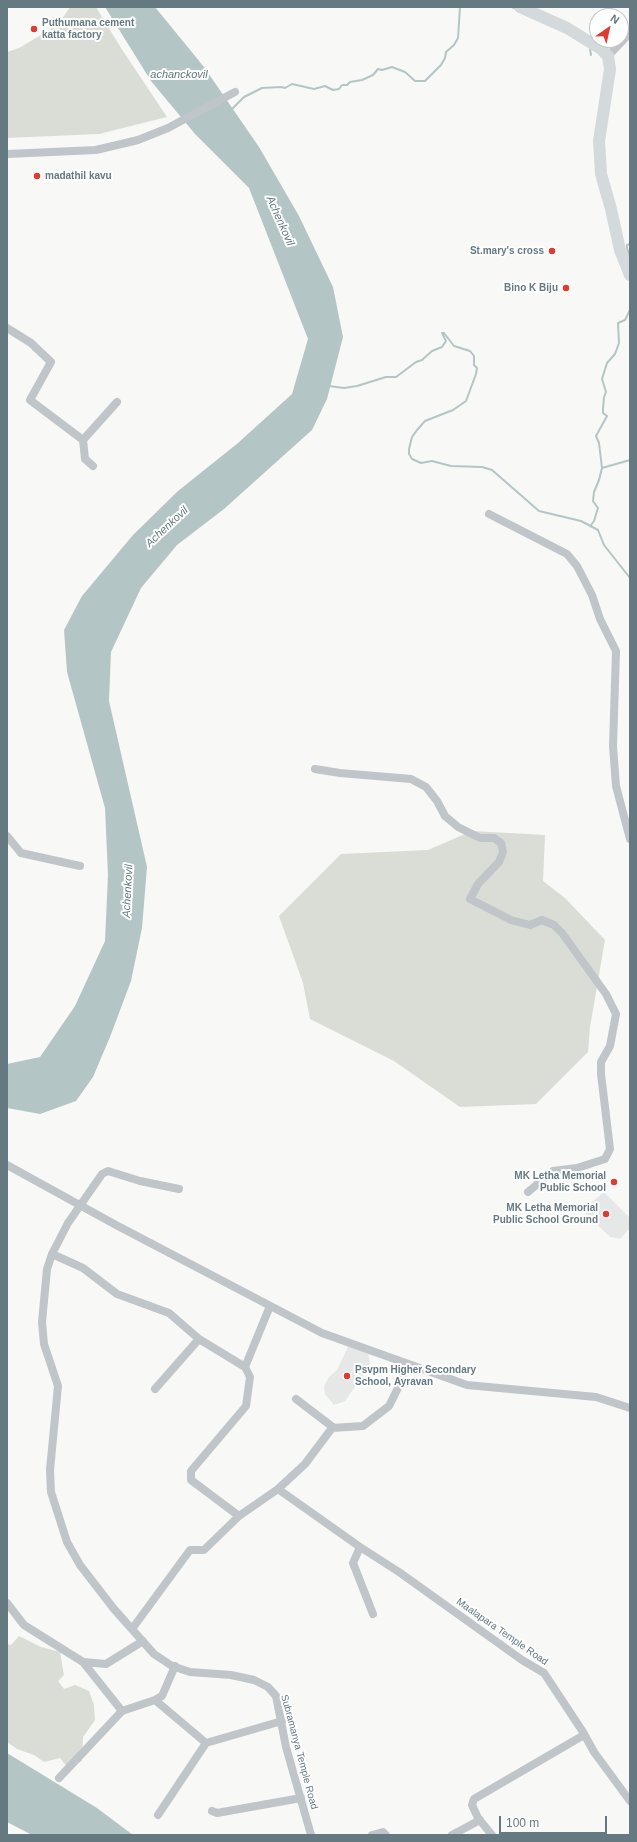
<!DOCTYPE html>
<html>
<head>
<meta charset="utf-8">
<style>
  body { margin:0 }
  #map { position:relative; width:637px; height:1842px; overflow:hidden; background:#f8f8f6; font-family:Arial,sans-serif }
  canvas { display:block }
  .frame { position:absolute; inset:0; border:8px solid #647980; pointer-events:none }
  .north { position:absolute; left:589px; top:8px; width:40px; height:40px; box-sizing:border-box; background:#fff; border:1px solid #c1c9cc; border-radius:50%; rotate:34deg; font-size:11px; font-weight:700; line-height:16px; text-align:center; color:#647980 }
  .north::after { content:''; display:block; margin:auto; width:14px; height:18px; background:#de3b31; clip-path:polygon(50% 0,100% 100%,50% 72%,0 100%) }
  .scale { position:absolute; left:499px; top:1816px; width:108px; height:18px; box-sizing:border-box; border:2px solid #647980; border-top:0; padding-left:5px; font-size:12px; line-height:14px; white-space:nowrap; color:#647980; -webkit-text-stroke:3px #fff; paint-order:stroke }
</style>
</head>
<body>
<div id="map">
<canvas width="637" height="1842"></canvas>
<div class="frame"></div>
<div class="north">N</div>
<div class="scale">100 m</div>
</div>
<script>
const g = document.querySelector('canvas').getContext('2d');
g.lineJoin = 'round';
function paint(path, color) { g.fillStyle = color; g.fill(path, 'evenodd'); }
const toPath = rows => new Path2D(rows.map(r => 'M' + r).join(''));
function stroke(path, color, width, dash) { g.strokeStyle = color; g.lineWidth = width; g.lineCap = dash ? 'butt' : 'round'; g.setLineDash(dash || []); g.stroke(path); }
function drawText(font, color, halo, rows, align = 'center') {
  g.font = font + ' Arial,sans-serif'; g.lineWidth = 4; g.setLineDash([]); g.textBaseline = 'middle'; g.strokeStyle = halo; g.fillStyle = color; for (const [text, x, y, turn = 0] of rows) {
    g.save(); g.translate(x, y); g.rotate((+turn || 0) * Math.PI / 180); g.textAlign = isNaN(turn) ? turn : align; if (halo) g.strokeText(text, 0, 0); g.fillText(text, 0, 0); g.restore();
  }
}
const built = toPath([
  [604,1192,630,1218,630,1228,620,1239,610,1237,582,1210],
  [349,1345,368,1353,370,1362,364,1374,345,1401,334,1405,325,1394,324,1386,329,1377,337,1370]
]);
const green = toPath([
  [70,7,96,7,121,48,167,117,99,134,7,138,7,52,19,48,58,25],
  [472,831,545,835,543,881,565,898,605,940,590,1027,588,1052,536,1104,460,1107,394,1061,310,1019,303,983,279,916,341,854,428,850],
  [19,1636,41,1647,60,1652,64,1675,58,1681,64,1689,75,1685,89,1691,94,1705,95,1720,83,1737,82,1761,68,1768,60,1758,44,1762,34,1755,17,1749,7,1742,7,1644,11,1645]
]);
const water = toPath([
  [105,7,155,7,204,67,259,147,299,216,333,287,343,337,327,399,312,430,224,509,177,545,141,588,111,652,109,701,147,867,142,928,131,981,110,1037,93,1077,76,1101,40,1114,7,1108,7,1064,40,1057,75,1006,105,941,108,875,105,808,67,672,64,630,82,596,133,535,178,491,238,443,292,394,308,339,249,188,195,134,151,81],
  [7,1753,97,1808,133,1835,32,1835,7,1822]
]);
const stream = toPath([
  [512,7,516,9],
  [590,49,591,55],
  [232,109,244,97,262,88,281,87,285,88,292,84,314,89,325,86,333,90,339,89,342,85,347,85,350,82,362,80,373,75,378,69,382,70,392,67,405,72,415,81,425,81,441,65,445,58,446,52,454,45,458,38,460,7],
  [630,244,627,245,627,248,630,257],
  [442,333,444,333,454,346,470,351,474,356,474,365,477,368,476,374,466,401,453,410,425,421,417,430,412,437,409,449,409,454,412,459,421,463,432,461,451,466,482,467,492,470,539,511,581,521,598,530,604,545,630,578],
  [329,386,344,388,357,386,386,377,396,377,416,362,422,360,432,351,442,347,446,341,442,333],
  [602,468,630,460],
  [591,525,594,521,598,508,593,501,594,492,599,480,602,468,599,443,596,436,607,416,603,413,603,409,604,397,606,392,602,379,607,363,615,354,619,343,618,323,625,320,630,310]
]);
const minor = toPath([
  [608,56,630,33],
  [7,154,96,150,138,140,168,128,235,92],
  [7,328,31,343,51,362,30,400,83,440,85,459,93,466],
  [83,440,117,402],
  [489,514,567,554,577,566,592,595,600,619,616,651,613,746,616,786,630,839],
  [315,769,340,773,411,779,426,787,437,801,445,816,458,827,480,838,494,838,501,843,503,852,499,862,478,884,470,899,511,920,530,925,542,920,554,925,562,933,606,994,616,1014,610,1046,601,1062,601,1074,610,1149,605,1159,577,1168,553,1171,528,1192],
  [7,836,21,853,80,866],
  [7,1165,116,1225,322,1333,467,1385,596,1397,630,1408],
  [179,1189,140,1181,108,1171,102,1174,68,1223,52,1254,47,1269,42,1322,44,1344,58,1386,50,1470,51,1492,67,1542,80,1565,114,1609,154,1654,172,1666,190,1672,231,1675,254,1680,268,1687,276,1696,286,1747,311,1835],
  [52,1254,83,1268,117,1294,169,1313,199,1339,155,1389],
  [245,1367,270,1306],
  [296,1399,334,1428],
  [278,1489,360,1547,353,1563,373,1614],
  [239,1516,278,1489,305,1464,332,1428,363,1426,389,1406,400,1384,406,1363],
  [360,1547,399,1572,522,1660,544,1673,583,1732,594,1752,630,1801],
  [7,1603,24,1625,83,1662],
  [132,1629,190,1550,204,1550,239,1516,191,1480,191,1471,246,1406,250,1377,245,1367,199,1339],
  [175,1666,162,1696,155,1700,206,1743,282,1721],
  [122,1711,83,1662,106,1664,143,1641],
  [59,1778,122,1711,155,1700],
  [212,1811,217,1813,301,1798],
  [158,1815,206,1743],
  [372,1835,383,1832,386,1835],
  [452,1835,480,1820],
  [492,1835,478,1818,472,1805,474,1799,584,1735]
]);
const secondary = toPath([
  [520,7,567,28,601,49,608,56,610,69,599,141,601,174,611,209,620,250,630,275]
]);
const markers = [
  [34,29,4,"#de3b31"],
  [37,176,4,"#de3b31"],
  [552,251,4,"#de3b31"],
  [566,288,4,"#de3b31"],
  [614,1182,4,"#de3b31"],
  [606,1214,4,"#de3b31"],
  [347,1376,4,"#de3b31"]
];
const poiNames = [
  ["Puthumana cement",42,23,"left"],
  ["katta factory",42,35,"left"],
  ["madathil kavu",45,176,"left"],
  ["St.mary's cross",544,251],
  ["Bino K Biju",558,288],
  ["MK Letha Memorial",606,1176],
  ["Public School",606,1188],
  ["MK Letha Memorial",598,1208],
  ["Public School Ground",598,1220],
  ["Psvpm Higher Secondary",355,1370,"left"],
  ["School, Ayravan",355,1382,"left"]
];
const streetNames = [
  ["Maalapara Temple Road",502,1632,35],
  ["Subramanya Temple Road",299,1752,75]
];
const waterNames = [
  ["achanckovil",179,75],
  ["Achenkovil",280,221,66],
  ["Achenkovil",167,527,-43],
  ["Achenkovil",128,891,-87]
];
paint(built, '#e6e8e7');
paint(green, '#d9ddd5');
paint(water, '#b4c5c6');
stroke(stream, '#b4c5c6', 2);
stroke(minor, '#bfc5c8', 8);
stroke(secondary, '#d4d9dc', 12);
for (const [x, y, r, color] of markers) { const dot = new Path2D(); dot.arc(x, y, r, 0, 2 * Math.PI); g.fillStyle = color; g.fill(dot); stroke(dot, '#fff', 1.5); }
drawText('bold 10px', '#647980', '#fff', poiNames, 'right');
drawText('10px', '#647980', '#fff', streetNames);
drawText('italic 11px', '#5f787a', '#fff', waterNames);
</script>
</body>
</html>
